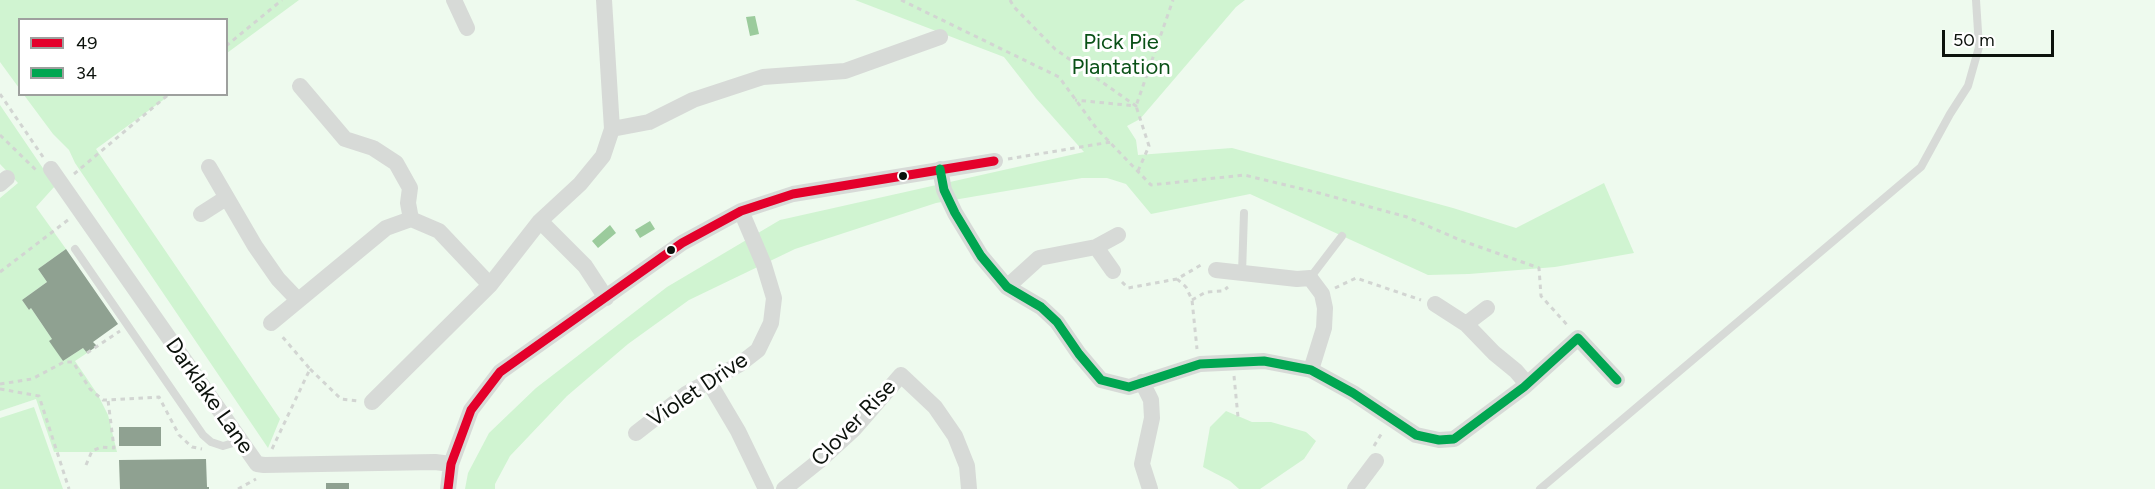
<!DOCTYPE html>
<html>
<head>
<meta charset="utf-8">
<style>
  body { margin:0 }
  #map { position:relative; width:2155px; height:489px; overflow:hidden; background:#eefaee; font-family:Figtree,sans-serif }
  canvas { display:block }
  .legend { position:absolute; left:18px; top:18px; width:210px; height:78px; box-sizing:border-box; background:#fff; border:2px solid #9ea09e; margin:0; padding:8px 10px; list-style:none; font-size:18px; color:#0c120c }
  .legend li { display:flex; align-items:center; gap:12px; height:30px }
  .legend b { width:30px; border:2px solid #9ea09e }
  .scale { position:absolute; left:1942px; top:30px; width:112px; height:27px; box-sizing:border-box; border:3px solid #0c120c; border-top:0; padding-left:8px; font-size:18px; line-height:21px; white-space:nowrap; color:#0c120c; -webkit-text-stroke:4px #fff; paint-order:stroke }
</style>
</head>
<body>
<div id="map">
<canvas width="2155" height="489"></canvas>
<ul class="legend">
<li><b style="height:8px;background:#e4002b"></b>49</li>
<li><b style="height:8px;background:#00a651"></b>34</li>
</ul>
<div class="scale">50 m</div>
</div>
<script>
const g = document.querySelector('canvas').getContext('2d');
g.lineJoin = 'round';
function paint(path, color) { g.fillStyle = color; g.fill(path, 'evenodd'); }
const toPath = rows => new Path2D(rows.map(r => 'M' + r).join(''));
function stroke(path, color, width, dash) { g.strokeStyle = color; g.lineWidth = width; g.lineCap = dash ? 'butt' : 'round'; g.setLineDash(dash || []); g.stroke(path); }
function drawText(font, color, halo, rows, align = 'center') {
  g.font = font + ' Figtree,sans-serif'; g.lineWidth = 6; g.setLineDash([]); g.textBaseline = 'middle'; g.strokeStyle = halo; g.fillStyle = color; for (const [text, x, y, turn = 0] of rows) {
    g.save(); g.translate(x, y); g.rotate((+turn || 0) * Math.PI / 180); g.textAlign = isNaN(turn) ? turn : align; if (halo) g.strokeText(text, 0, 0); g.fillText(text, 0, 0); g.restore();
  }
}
const green = toPath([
  [0,0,299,0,227,53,226,20,20,20,19,88,0,62],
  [855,0,1245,0,1236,7,1140,119,1127,126,1136,140,1138,155,1232,148,1453,208,1516,228,1604,183,1634,253,1555,267,1469,274,1428,275,1250,194,1151,214,1126,184,1107,178,1082,178,936,203,795,249,689,300,628,344,567,396,510,456,495,484,495,489,465,489,468,473,489,433,536,388,667,287,780,220,1084,152,1036,98,1004,57],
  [24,95,170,95,96,149,280,419,268,448,75,163,69,150,53,134],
  [0,105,55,186,36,207,66,249,38,269,47,282,22,300,29,310,31,308,52,339,50,341,63,361,83,348,87,353,75,361,98,395,108,415,117,452,54,452,36,399,0,411,0,198,18,183,0,164],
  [34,407,63,489,0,489,0,418],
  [1226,411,1252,422,1271,422,1306,432,1316,441,1304,459,1260,489,1239,489,1230,481,1203,467,1210,427]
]);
const water = toPath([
  [755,16,759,34,750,36,746,17],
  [650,221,655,229,640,238,635,230],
  [610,225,616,233,598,248,592,241]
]);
const building = toPath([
  [66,249,118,324,93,342,97,346,87,353,83,348,63,361,49,341,52,339,31,308,29,310,22,300,47,282,38,269],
  [119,427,161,427,161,446,119,446],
  [206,459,207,487,209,487,209,489,120,489,119,460],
  [326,483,349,483,349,489,326,489]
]);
const path = toPath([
  [901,0,1059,77,1097,129,1151,185,1244,175,1319,193,1407,217,1460,240,1539,268,1541,296,1569,327],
  [1010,0,1014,7,1055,49,1136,106,1075,100],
  [226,46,282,0],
  [0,94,43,157],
  [0,135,37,171],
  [1008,159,1111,142],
  [1138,171,1149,146,1136,106,1173,0],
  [74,174,169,94],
  [0,272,68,220],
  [1177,279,1186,287,1192,300,1197,349],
  [1122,282,1128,288,1177,279,1201,265],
  [1335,288,1356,278,1421,300],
  [1192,300,1206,292,1223,291,1228,287],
  [87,353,120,331],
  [310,369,341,399,359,401],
  [1234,376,1238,417],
  [0,384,32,379,64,362,73,362,90,389,103,400,108,400],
  [0,389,39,396,69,489],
  [1374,446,1383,431],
  [272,449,310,369,280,334],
  [86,465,92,451,101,447,114,448,108,400,159,397,179,435,192,447,202,449],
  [238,489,256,479]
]);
const service = toPath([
  [75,249,203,435,211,442,223,446,240,441],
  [1242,273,1244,213],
  [1310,278,1342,236],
  [1540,489,1921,167,1950,114,1968,86,1979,47,1976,0]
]);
const minor = toPath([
  [454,0,467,28],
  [300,86,345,139,373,148,396,163,410,188,408,203,411,219],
  [612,129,649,122,693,100,763,77,845,71,940,37],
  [209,167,255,246,278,279,298,300],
  [51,169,257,464,264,465,435,462,451,464],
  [940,169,944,190,955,213,981,256,1007,287,1041,307,1057,322,1079,354,1101,380,1129,387,1200,364,1264,361,1311,370,1353,393,1416,435,1439,440,1454,439,1524,387,1578,338,1617,380],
  [0,184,7,178],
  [201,214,226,198],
  [540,221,580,184,603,156,612,129,604,0],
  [1096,247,1118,235],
  [1216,270,1297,279,1310,278,1322,294,1325,308,1324,328,1311,370],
  [1007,287,1039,258,1096,247,1113,271],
  [1435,304,1466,324,1494,353,1516,371,1527,384],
  [271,323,386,228,411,219,439,231,490,285],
  [1466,324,1487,308],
  [709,382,738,431,766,489],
  [1142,382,1151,400,1152,418,1142,464,1150,489],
  [372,402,490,285,540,221,585,266,606,298],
  [636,433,686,394,740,364,758,350,771,323,774,298,764,265,741,211],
  [448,489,451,464,471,410,500,372,682,243,741,211,793,194,995,161],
  [784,489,819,461,854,429,901,375,935,407,955,436,967,466,969,489],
  [1355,489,1376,461]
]);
const bus1 = toPath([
  [448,489,451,464,471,410,500,372,682,243,741,211,793,194,994,161]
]);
const bus2 = toPath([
  [940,169,944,190,955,213,981,256,1007,287,1041,307,1057,322,1079,354,1101,380,1129,387,1200,364,1264,361,1311,370,1353,393,1416,435,1439,440,1454,439,1524,387,1578,338,1617,380]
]);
const markers = [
  [903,176,5,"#0c120c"],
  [671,250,5,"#0c120c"]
];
const parkNames = [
  ["Pick Pie",1121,43],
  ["Plantation",1121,68]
];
const streetNames = [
  ["Violet Drive",698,390,-34],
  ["Darklake Lane",209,396,55],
  ["Clover Rise",854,423,-46]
];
paint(green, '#d0f4d1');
paint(water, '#9bcb9c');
paint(building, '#8fa191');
stroke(path, '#d2d5d2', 3, [4.5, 4.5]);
stroke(service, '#d7dad7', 8);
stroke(minor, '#d7dad7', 16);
stroke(bus1, '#e4002b', 9);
stroke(bus2, '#00a651', 9);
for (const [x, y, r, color] of markers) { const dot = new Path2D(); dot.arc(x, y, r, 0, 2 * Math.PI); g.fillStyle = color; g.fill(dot); stroke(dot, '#fff', 2); }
drawText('22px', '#0a5117', '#fff', parkNames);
drawText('22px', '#0c120c', '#fff', streetNames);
</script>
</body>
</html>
